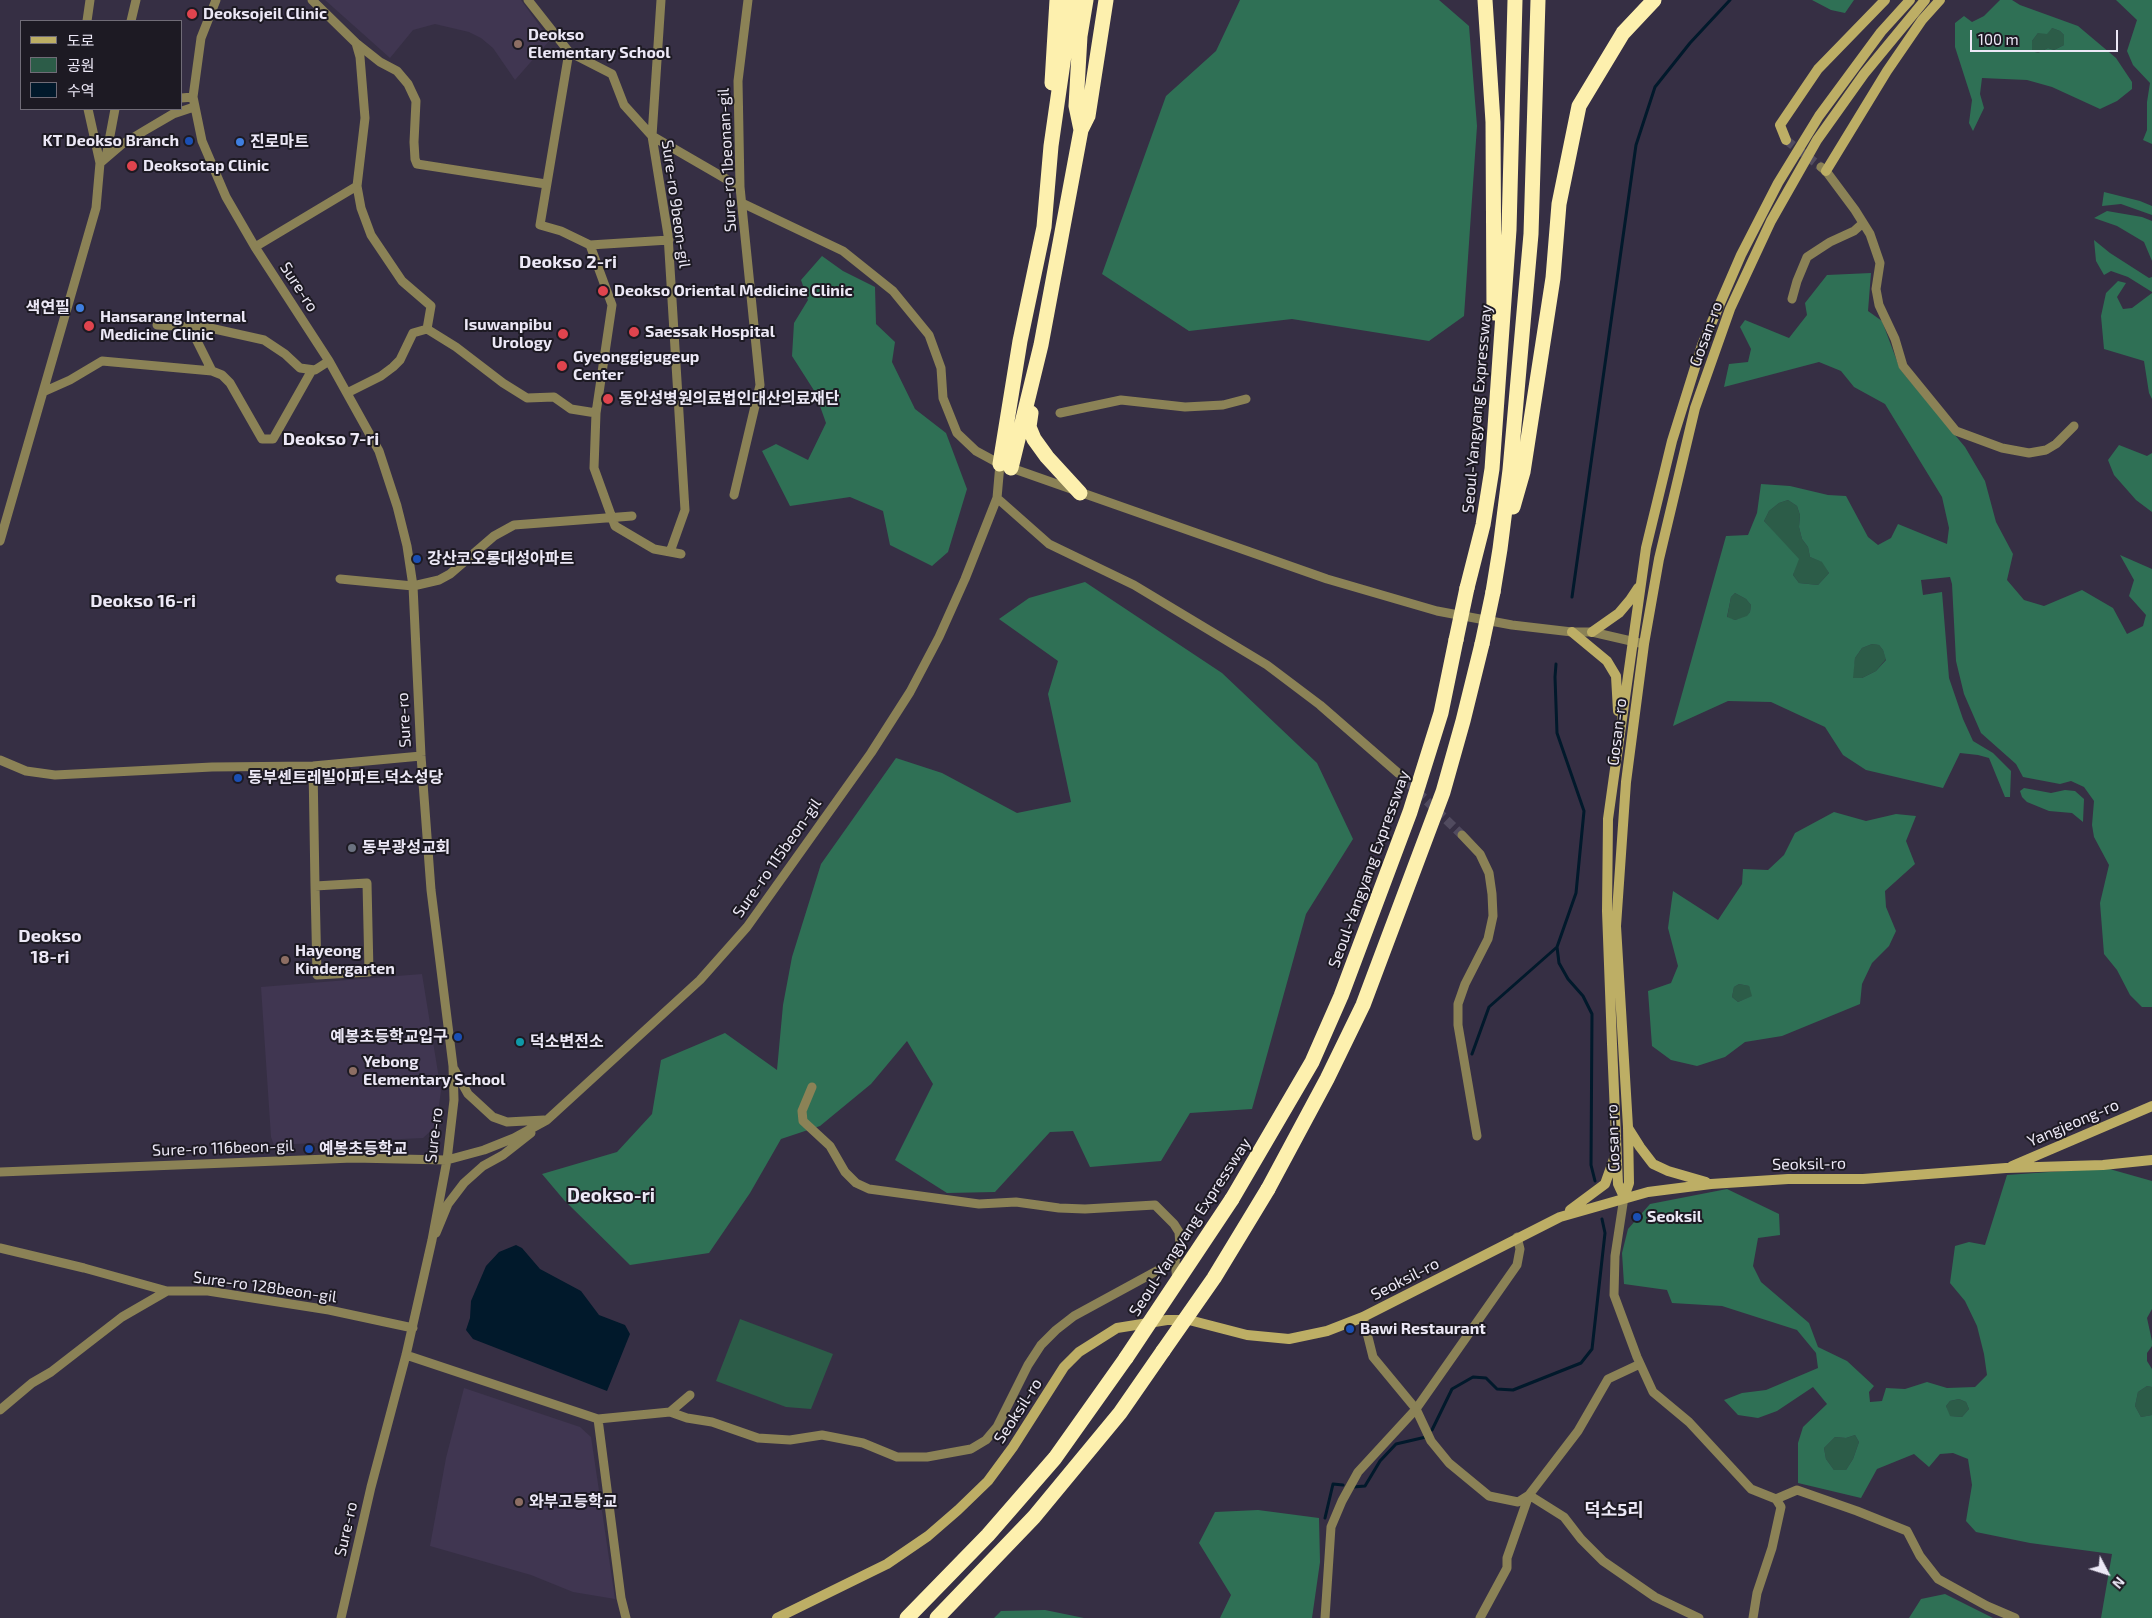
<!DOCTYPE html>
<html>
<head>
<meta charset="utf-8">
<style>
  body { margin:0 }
  #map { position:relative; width:2152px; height:1618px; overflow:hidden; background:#362f44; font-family:"Exo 2","Noto Sans KR",sans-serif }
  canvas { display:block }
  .legend { position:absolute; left:20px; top:20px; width:162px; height:90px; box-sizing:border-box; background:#1d1a23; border:1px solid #706c77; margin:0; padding:6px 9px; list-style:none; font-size:15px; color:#ece8f6 }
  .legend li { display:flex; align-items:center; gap:10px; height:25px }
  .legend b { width:25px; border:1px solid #706c77 }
  .north { position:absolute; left:2082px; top:1548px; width:50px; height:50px; -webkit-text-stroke:4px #1d1a23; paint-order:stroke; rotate:130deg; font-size:14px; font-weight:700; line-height:20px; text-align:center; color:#ece8f6 }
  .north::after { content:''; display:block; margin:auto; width:18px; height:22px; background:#ece8f6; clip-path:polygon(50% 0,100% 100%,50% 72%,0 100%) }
  .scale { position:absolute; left:1970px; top:30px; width:148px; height:22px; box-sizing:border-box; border:2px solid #ece8f6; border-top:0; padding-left:6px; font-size:15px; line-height:18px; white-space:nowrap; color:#ece8f6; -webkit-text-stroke:4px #1d1a23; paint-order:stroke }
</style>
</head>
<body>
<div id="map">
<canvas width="2152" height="1618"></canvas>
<ul class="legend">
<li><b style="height:6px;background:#bdae65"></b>도로</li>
<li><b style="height:14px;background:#2c5c48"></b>공원</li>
<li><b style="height:14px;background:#01192b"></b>수역</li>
</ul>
<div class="north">N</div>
<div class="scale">100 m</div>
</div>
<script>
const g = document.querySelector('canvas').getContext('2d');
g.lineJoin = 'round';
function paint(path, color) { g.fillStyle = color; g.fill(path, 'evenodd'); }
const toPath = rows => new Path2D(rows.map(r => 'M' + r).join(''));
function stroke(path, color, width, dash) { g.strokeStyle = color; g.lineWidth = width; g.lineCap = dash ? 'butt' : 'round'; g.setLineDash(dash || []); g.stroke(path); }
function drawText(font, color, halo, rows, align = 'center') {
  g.font = font + ' "Exo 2","Noto Sans KR",sans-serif'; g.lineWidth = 4; g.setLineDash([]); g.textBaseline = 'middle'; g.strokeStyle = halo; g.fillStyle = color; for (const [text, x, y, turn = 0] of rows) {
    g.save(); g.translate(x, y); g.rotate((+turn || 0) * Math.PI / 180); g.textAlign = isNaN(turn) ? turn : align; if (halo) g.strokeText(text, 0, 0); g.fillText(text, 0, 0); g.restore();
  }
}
const built = toPath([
  [325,0,521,0,550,40,515,80,493,48,481,38,469,32,435,24,413,30,390,58],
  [422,974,441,1091,436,1126,423,1138,274,1145,271,1137,261,987],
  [464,1388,580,1427,591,1437,615,1599,573,1592,531,1575,430,1546,446,1458]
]);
const green = toPath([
  [2052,28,2060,31,2064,35,2064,45,2054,50,2048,48,2038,53,2032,51,2032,41,2038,33],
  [1788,500,1797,506,1800,515,1799,527,1802,539,1808,547,1810,557,1823,562,1829,573,1818,585,1799,583,1793,575,1796,565,1784,544,1764,521,1769,511,1779,503],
  [1735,593,1746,599,1751,605,1750,612,1747,617,1735,620,1727,618,1731,597],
  [1872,644,1879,645,1883,650,1886,659,1876,671,1862,678,1852,678,1855,658,1862,648],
  [1739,984,1749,986,1753,996,1738,1002,1732,997,1734,987],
  [740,1319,833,1354,811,1409,786,1407,716,1381],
  [2147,1386,2152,1387,2152,1415,2141,1417,2135,1406,2138,1392],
  [1959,1399,1966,1402,1969,1409,1962,1417,1949,1416,1946,1406,1950,1401],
  [1855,1435,1859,1442,1853,1459,1846,1470,1834,1470,1826,1459,1824,1448,1835,1437,1846,1438]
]);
const forest = toPath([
  [1240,0,1439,0,1469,26,1477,126,1464,316,1429,341,1292,319,1189,331,1102,274,1166,96,1216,51],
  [1812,0,1854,0,1845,13,1831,10],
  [2000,0,2012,0,2020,5,2078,26,2116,58,2132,82,2132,89,2117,101,2100,109,2052,87,2027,80,1982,78,1980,94,1984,108,1973,131,1969,123,1972,100,1955,47,1955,23,1964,16,1972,22,1984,16],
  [2052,28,2060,31,2064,35,2064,45,2054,50,2048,48,2038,53,2032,51,2032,41,2038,33,2047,34],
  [2116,0,2152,0,2152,144,2143,140,2147,130,2147,102,2150,83,2133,65,2127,51,2137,20],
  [2104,192,2140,201,2152,206,2152,215,2121,204,2102,206],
  [2107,211,2142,217,2152,221,2152,261,2144,242,2117,226,2094,218],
  [2094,240,2110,253,2149,278,2152,277,2152,292,2128,277,2111,271,2104,275,2096,261],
  [822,256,843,271,875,287,876,324,895,342,892,362,915,409,946,433,967,489,948,552,932,566,890,545,883,511,850,497,790,506,762,451,776,444,808,460,826,423,815,392,792,356,794,323,808,300,801,280],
  [1871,273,1868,311,1882,321,1900,369,1965,447,1985,481,1996,522,2013,554,2007,580,2024,600,2044,606,2082,590,2113,608,2127,634,2143,626,2146,615,2129,596,2134,580,2120,555,2152,569,2152,1007,2142,1007,2130,995,2117,970,2104,954,2100,903,2109,865,2094,837,2092,825,2094,801,2084,787,2071,781,2060,784,2023,777,2016,764,1981,733,1964,694,1956,661,1952,584,1950,577,1921,580,1923,595,1942,592,1949,678,1963,719,1973,741,1993,753,2011,771,2010,797,2005,797,1989,758,1978,755,1960,753,1943,788,1866,770,1843,755,1825,727,1771,702,1728,701,1673,726,1726,536,1748,535,1757,513,1761,484,1790,486,1828,495,1846,496,1868,537,1878,545,1891,538,1898,524,1947,544,1949,528,1942,497,1885,404,1854,387,1841,371,1819,362,1724,387,1729,364,1748,362,1751,349,1740,327,1745,320,1789,338,1807,315,1805,303,1827,275],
  [1788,500,1797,506,1800,515,1799,527,1802,539,1808,547,1810,557,1822,562,1829,573,1818,585,1799,583,1793,575,1799,559,1764,521,1769,511,1779,503],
  [1735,593,1746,599,1751,605,1750,612,1747,616,1735,620,1727,617,1731,597],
  [1872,644,1879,645,1883,650,1886,660,1876,671,1862,678,1853,678,1855,658,1862,648],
  [2118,281,2126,283,2117,297,2123,309,2132,308,2152,293,2152,399,2149,393,2144,361,2104,349,2101,316,2106,293],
  [2119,445,2147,456,2152,453,2152,512,2136,500,2114,475,2108,460],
  [1085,582,1222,673,1317,763,1353,839,1306,914,1252,1109,1190,1113,1161,1161,1090,1167,1073,1131,1050,1132,995,1192,947,1193,895,1160,933,1084,907,1041,871,1084,820,1126,781,1139,750,1193,709,1253,630,1265,564,1200,542,1174,617,1152,652,1114,661,1060,725,1033,777,1070,783,1005,792,957,821,864,896,758,942,773,1017,813,1071,802,1048,694,1058,661,999,619,1029,598],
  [2024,788,2051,793,2065,790,2075,791,2084,799,2083,822,2072,813,2049,811,2027,802,2022,797,2020,791],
  [1834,812,1866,821,1896,814,1916,816,1906,841,1915,864,1885,891,1886,907,1896,931,1889,946,1872,963,1862,984,1860,1004,1782,1036,1745,1042,1725,1057,1697,1066,1671,1060,1652,1046,1648,991,1671,983,1678,966,1668,928,1673,891,1718,920,1742,884,1743,869,1768,870,1784,855,1795,833],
  [1739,984,1749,986,1752,996,1738,1002,1732,997,1734,987],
  [2106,1168,2152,1181,2152,1309,2147,1318,2152,1341,2152,1346,2147,1353,2147,1361,2152,1369,2152,1387,2147,1386,2138,1392,2135,1406,2141,1417,2152,1415,2152,1618,2101,1618,2112,1554,2030,1543,1976,1532,1966,1521,1972,1485,1968,1459,1953,1453,1940,1454,1929,1467,1914,1454,1877,1469,1861,1498,1798,1483,1798,1443,1803,1427,1827,1404,1813,1387,1777,1411,1758,1418,1738,1415,1724,1400,1742,1393,1766,1390,1818,1368,1816,1353,1797,1330,1722,1306,1672,1303,1667,1290,1624,1284,1622,1253,1628,1229,1650,1204,1727,1189,1779,1214,1780,1235,1758,1238,1753,1266,1761,1282,1809,1323,1818,1347,1847,1361,1874,1386,1869,1392,1870,1402,1882,1401,1886,1388,1905,1389,1927,1382,1947,1388,1975,1387,1987,1375,1984,1354,1977,1326,1965,1301,1950,1283,1955,1246,1969,1242,1985,1245,2007,1175],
  [1959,1399,1966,1402,1969,1409,1962,1417,1950,1416,1946,1406,1950,1401],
  [1855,1435,1859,1442,1853,1459,1846,1470,1834,1470,1826,1459,1824,1448,1835,1437,1846,1438],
  [1258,1510,1319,1518,1320,1562,1312,1618,1220,1618,1231,1595,1199,1543,1215,1512],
  [1945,1594,1993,1618,1909,1618,1921,1599],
  [1045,1610,1084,1618,994,1618,1001,1611]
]);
const water = toPath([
  [516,1245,522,1248,540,1269,581,1291,599,1315,625,1325,630,1334,607,1391,473,1339,466,1330,470,1318,471,1301,486,1266,499,1252]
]);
const stream = toPath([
  [1572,597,1636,145,1655,87,1690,43,1730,0],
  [1556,664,1555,677,1557,733,1584,811,1576,893,1557,947,1559,963,1568,979,1583,996,1592,1014,1591,1165,1595,1181],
  [1472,1054,1489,1007,1557,947],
  [1432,1430,1452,1389,1473,1377,1486,1378,1497,1389,1513,1390,1581,1363,1592,1349,1605,1233,1602,1219],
  [1353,1487,1365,1486,1380,1461,1396,1444,1426,1437],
  [1325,1518,1333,1484,1343,1485]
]);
const streetTunnel = toPath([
  [1786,140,1821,167],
  [1398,773,1462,835]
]);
const street = toPath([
  [216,0,201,38,193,97,202,141,226,197,255,247,329,361,379,451,397,506,407,546,413,586,421,756,431,890,453,1066,454,1100,447,1160,432,1240,406,1355,371,1487,341,1618],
  [312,0,356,43,380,62,397,71,408,84,416,101,414,142,415,159,417,164,546,184],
  [528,0,569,52,612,74,624,105,652,136,668,235,685,510,670,552],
  [661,0,652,136,740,187],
  [87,21,90,0],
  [131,21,136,0],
  [356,43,360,57,365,118,357,186,361,208,371,235,402,281,431,306,427,329,456,347,503,383,527,398,554,397,571,409,596,413],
  [569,52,540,225,561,231,590,245,612,305,596,413,594,468,615,526,654,549,681,554],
  [181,98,193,97],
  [106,157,115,109],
  [100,163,121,145,144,131,173,114,194,107],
  [1821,167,1826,171,1855,210,1870,234,1880,263,1876,289,1879,305,1895,339,1903,366,1956,431,2002,448,2029,453,2046,450,2056,444,2074,426],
  [742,203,843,251,893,291,929,335,941,368,943,398,957,433,976,451,1000,464,1327,579,1437,611,1512,625,1572,632,1592,632,1644,644],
  [590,245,669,240],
  [255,247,357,186],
  [1792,299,1797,281,1807,257,1830,242,1854,231,1863,223],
  [190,327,210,328,264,340,285,354,300,368,315,370,329,361],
  [212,371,222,375,230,383,262,439,273,439,312,370],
  [43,392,70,380,102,361,212,371,190,327,157,325],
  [347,393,381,376,393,367,400,360,413,333,427,329],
  [1060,413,1121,400,1185,407,1223,405,1246,399],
  [734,495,760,385,740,187,738,81,748,0],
  [997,498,1049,544,1134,585,1267,665,1320,705,1398,773],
  [0,541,96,208,100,163,88,109],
  [340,579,413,586,439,580,450,574,494,536,514,525,632,516],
  [0,760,26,771,55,775,212,767,313,766,421,756],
  [313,766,315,886,317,975,369,972,367,883,315,886],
  [1462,835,1480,854,1489,873,1492,894,1493,916,1488,939,1465,984,1458,1004,1458,1025,1477,1136],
  [454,1069,468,1094,493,1117,507,1122,544,1120],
  [812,1087,802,1111,803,1121,830,1146,845,1172,856,1183,869,1189,979,1204,1016,1202,1059,1208,1085,1209,1155,1205,1174,1224,1179,1232,1180,1246,1175,1261],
  [0,1172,353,1158,447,1160,484,1150,514,1138,547,1120,700,980,747,927,871,753,910,692,939,637,965,579,997,498,1000,464],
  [1624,1197,1615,1256,1614,1295,1637,1357,1653,1392,1689,1422,1751,1489,1776,1499,1781,1507,1772,1548,1757,1593,1753,1618],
  [436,1233,448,1204,464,1183,483,1166,503,1155,531,1133],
  [0,1248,84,1268,167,1291],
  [1363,1317,1373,1357,1416,1409,1431,1441,1449,1463,1489,1496,1518,1502,1529,1495,1564,1517,1581,1539,1603,1561,1655,1597,1699,1618],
  [406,1355,598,1419,670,1412,690,1395],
  [0,1410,32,1383,51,1372,122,1317,167,1291,208,1291,329,1310,413,1328],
  [670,1412,687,1418,712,1422,758,1438,790,1440,822,1435,863,1443,897,1457,927,1457,971,1449,986,1440,997,1427,1028,1365,1041,1345,1056,1330,1074,1316,1175,1261,1177,1281],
  [598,1419,621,1598,626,1618],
  [1776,1499,1797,1490,1857,1511,1907,1531,1920,1556,1938,1579,1987,1606,2015,1618],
  [1325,1618,1331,1527,1342,1501,1358,1472,1416,1409,1517,1265,1520,1249,1517,1237],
  [1480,1618,1507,1568,1507,1558,1529,1495,1578,1431,1608,1379,1640,1364]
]);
const secondary = toPath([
  [1786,140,1780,125,1818,69,1885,0],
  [1826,171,1887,71,1922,20,1940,0],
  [1572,632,1607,661,1616,676,1618,711],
  [1592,632,1619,613,1630,600,1638,588],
  [1628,1128,1640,1147,1653,1164,1668,1171,1706,1182],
  [2012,1166,2152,1106],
  [1624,1197,1629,1183,1628,1127,1616,926,1626,782,1644,644,1659,559,1695,408,1730,309,1771,221,1817,140,1864,74,1925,0],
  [1624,1197,1618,1184,1612,1044,1607,911,1608,819,1646,548,1672,441,1702,345,1741,255,1778,183,1819,116,1881,32,1910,0],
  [1570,1210,1605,1184,1615,1156],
  [777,1618,887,1564,928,1536,958,1510,988,1481,1013,1447,1064,1367,1079,1352,1117,1328,1167,1320,1189,1320,1247,1335,1289,1339,1327,1331,1363,1317,1560,1217,1648,1192,1711,1184,1788,1179,1863,1179,2006,1168,2103,1165,2152,1160]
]);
const highway = toPath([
  [1485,0,1493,122,1494,313],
  [1052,83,1057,0],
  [1081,130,1076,106,1080,36,1086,0],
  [1031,413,1029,427,1034,439,1047,457,1080,493],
  [1000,464,1020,341,1044,227,1051,146,1072,0],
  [1011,468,1041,345,1081,130,1088,116,1106,0],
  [1513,507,1523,472,1553,278,1559,204,1579,106,1623,33,1654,0],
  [1467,588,1483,525,1492,469,1509,230,1515,0],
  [1493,592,1500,549,1510,470,1531,234,1538,0],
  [1268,1189,1327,1079,1363,1005,1443,792,1463,721,1482,644],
  [1232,1199,1312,1062,1341,996,1410,812,1441,713,1456,640],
  [907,1618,988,1535,1055,1458,1126,1358],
  [937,1618,1034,1517,1120,1413,1163,1351]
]);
const highwayBridge = toPath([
  [1456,640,1467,588],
  [1482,644,1493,592],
  [1163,1351,1214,1278,1268,1189],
  [1126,1358,1232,1199]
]);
const markers = [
  [192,14,6,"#e0444e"],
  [518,44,5,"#8d6e63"],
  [189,141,5,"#1a4fb4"],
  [240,142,5,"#3f7fe0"],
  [132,166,6,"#e0444e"],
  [603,291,6,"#e0444e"],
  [80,308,5,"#3f7fe0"],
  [89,326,6,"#e0444e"],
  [634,332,6,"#e0444e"],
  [563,334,6,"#e0444e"],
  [562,366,6,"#e0444e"],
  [608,399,6,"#e0444e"],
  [417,559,5,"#1a4fb4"],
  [238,778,5,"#1a4fb4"],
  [352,848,5,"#6b7280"],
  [285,960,5,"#8d6e63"],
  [458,1037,5,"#1a4fb4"],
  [520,1042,5,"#0f9aa8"],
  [353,1071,5,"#8d6e63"],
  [309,1149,5,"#1a4fb4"],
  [1637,1217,5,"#1a4fb4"],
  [1350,1329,5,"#1a4fb4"],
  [519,1502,5,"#8d6e63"]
];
const poiNames = [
  ["Deoksojeil Clinic",203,14],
  ["Deokso",528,35],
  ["Elementary School",528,53],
  ["KT Deokso Branch",179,141,"right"],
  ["진로마트",250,142],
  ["Deoksotap Clinic",143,166],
  ["Deokso Oriental Medicine Clinic",614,291],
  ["색연필",70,308,"right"],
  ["Hansarang Internal",100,317],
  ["Medicine Clinic",100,335],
  ["Isuwanpibu",552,325,"right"],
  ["Urology",552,343,"right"],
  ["Saessak Hospital",645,332],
  ["Gyeonggigugeup",573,357],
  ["Center",573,375],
  ["동안성병원의료법인대산의료재단",619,399],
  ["강산코오롱대성아파트",427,559],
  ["동부센트레빌아파트.덕소성당",248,778],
  ["동부광성교회",362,848],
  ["Hayeong",295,951],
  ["Kindergarten",295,969],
  ["예봉초등학교입구",448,1037,"right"],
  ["덕소변전소",530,1042],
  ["Yebong",363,1062],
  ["Elementary School",363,1080],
  ["예봉초등학교",319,1149],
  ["Seoksil",1647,1217],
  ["Bawi Restaurant",1360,1329],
  ["와부고등학교",529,1502]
];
const streetNames = [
  ["Sure-ro 1beonan-gil",727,160,-93],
  ["Sure-ro 9beon-gil",676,204,82],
  ["Sure-ro",299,287,57],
  ["Gosan-ro",1706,334,-70],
  ["Seoul-Yangyang Expressway",1477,409,-85],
  ["Sure-ro",404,720,-93],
  ["Gosan-ro",1617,732,-83],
  ["Sure-ro 115beon-gil",777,858,-55],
  ["Seoul-Yangyang Expressway",1369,869,-70],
  ["Yangjeong-ro",2073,1123,-23],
  ["Sure-ro",434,1135,-83],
  ["Gosan-ro",1613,1138,-92],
  ["Sure-ro 116beon-gil",223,1148,-2],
  ["Seoksil-ro",1809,1164,-1],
  ["Seoul-Yangyang Expressway",1190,1227,-57],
  ["Seoksil-ro",1405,1279,-27],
  ["Sure-ro 128beon-gil",265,1287,8],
  ["Seoksil-ro",1018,1411,-57],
  ["Sure-ro",346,1529,-77]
];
const neighbourhoodNames = [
  ["Deokso 2-ri",568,262],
  ["Deokso 7-ri",331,439],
  ["Deokso 16-ri",143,601],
  ["Deokso",50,936],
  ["18-ri",50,957],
  ["덕소5리",1614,1510]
];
const quarterNames = [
  ["Deokso-ri",611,1196]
];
paint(built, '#403651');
paint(green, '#2c5c48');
paint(forest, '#2f7055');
paint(water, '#01192b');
stroke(stream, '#01192b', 3);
stroke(streetTunnel, '#514b5f', 9, [9, 4.5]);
stroke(street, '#8b8256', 9);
stroke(secondary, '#bdae65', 10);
stroke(highway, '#fdf0ae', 15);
stroke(highwayBridge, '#fdf0ae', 15);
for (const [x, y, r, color] of markers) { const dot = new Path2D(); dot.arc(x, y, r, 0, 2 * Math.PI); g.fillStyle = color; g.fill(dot); stroke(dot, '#1d1a23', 2); }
drawText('bold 16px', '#ece8f6', '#1d1a23', poiNames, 'left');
drawText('16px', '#ece8f6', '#1d1a23', streetNames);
drawText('bold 18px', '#ece8f6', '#1d1a23', neighbourhoodNames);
drawText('bold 19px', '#ece8f6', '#1d1a23', quarterNames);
</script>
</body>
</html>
